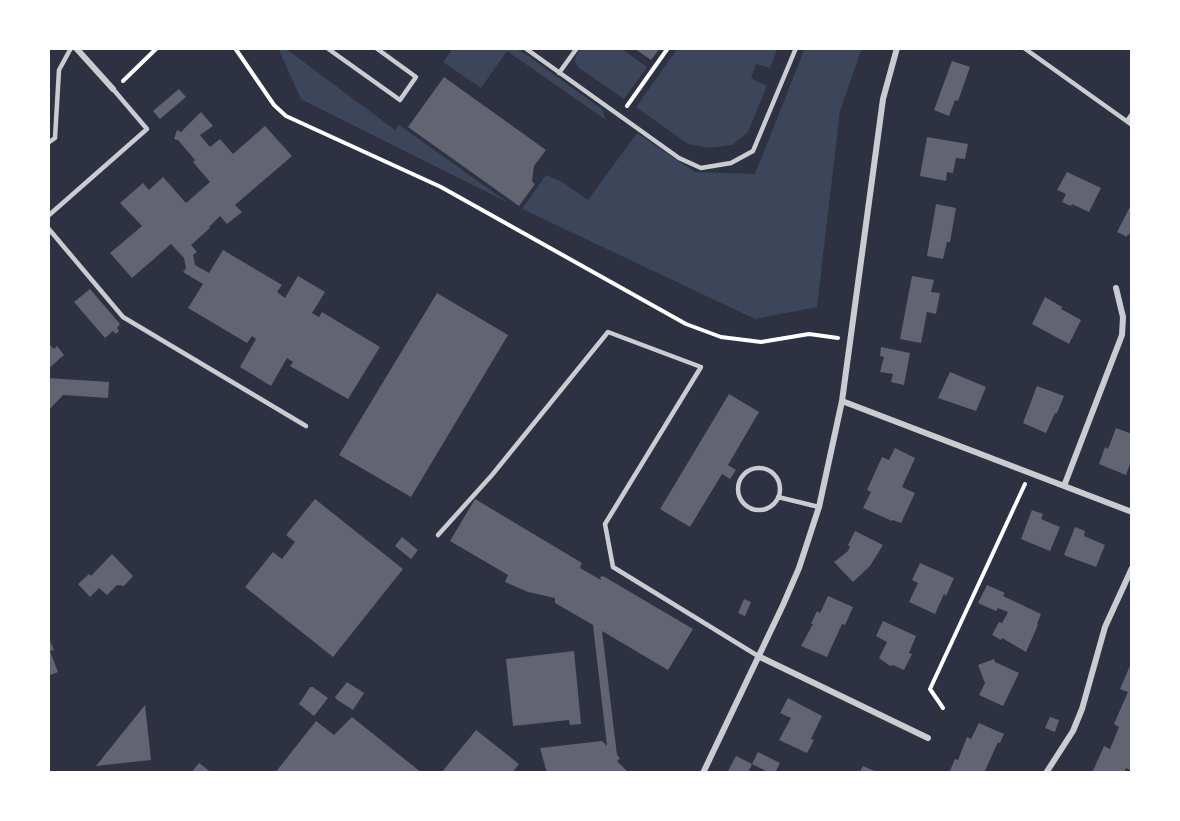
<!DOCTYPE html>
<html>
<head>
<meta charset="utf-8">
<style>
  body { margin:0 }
  #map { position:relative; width:1180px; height:821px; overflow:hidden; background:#2d3142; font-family:"Sofia Sans Condensed",sans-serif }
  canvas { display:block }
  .frame { position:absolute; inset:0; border:50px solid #fff; pointer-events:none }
</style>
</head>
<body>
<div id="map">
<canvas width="1180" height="821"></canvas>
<div class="frame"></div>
</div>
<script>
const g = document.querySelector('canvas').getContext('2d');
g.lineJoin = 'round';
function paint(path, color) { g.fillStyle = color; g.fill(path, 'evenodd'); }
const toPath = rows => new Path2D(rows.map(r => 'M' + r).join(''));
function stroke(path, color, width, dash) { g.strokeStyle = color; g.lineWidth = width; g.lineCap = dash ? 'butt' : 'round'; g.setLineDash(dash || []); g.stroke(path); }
const green = toPath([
  [278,48,285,48,395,130,399,125,507,202,301,99],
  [453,48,517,48,602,109,606,120,507,51,481,88,443,62],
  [581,48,620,48,647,67,624,99,579,68,575,62,576,55],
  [678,48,775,48,777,50,770,68,756,64,751,78,767,86,748,132,732,145,709,148,688,144,636,107],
  [805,48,862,48,840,111,817,307,755,319,522,209,546,175,562,182,588,200,637,133,695,172,755,174]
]);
const building = toPath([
  [634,48,660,48,651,60],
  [952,61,970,67,958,101,955,100,949,116,934,110],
  [444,77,546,150,534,166,532,181,535,184,519,206,408,127],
  [179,89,186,97,160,119,153,111],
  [201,112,213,126,200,135,210,147,220,139,233,154,265,126,292,156,235,205,242,212,227,224,220,216,209,227,210,228,191,245,197,252,193,255,195,265,209,273,223,250,282,285,277,292,285,298,298,276,325,292,312,313,319,317,322,312,380,347,348,399,290,366,293,362,287,358,271,386,240,367,256,339,252,336,247,343,188,308,203,284,183,272,186,268,184,258,171,244,132,278,110,253,142,226,120,203,143,183,149,190,163,177,186,203,210,182,193,162,195,160,178,140,174,139,177,130,181,132],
  [927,137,968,144,965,159,956,158,953,173,947,172,946,181,920,176],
  [1067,172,1101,188,1089,212,1072,204,1071,206,1062,202,1066,194,1057,190],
  [1132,203,1132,236,1128,234,1127,237,1117,232],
  [936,204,956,208,950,242,947,242,943,259,927,256],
  [912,276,934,280,931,292,940,293,936,314,927,312,921,343,900,339],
  [90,289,120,324,117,328,119,331,116,334,113,331,105,338,74,302],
  [437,293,508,335,411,497,339,455],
  [1045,297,1062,307,1061,309,1081,320,1069,344,1032,324],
  [48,343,54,349,57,346,64,355,48,369],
  [881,347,910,353,904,385,891,382,893,374,880,372,884,357,880,356],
  [950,372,986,387,976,411,938,398],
  [48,378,109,382,108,398,63,395,48,411],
  [1037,386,1064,396,1057,413,1055,413,1046,433,1023,423],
  [729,394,759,412,728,465,736,470,730,479,722,474,690,527,660,509],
  [1116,428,1132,434,1132,458,1126,475,1099,464,1105,447,1108,449],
  [895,448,915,458,902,487,915,493,901,523,893,520,892,521,863,508,871,492,867,490,882,457,889,460],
  [315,499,403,569,333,657,245,587,273,552,282,559,295,542,286,535],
  [475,499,582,563,580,568,601,580,600,577,603,576,693,629,668,670,602,631,617,755,620,758,617,761,629,773,547,773,540,748,602,741,607,746,593,625,555,603,555,598,528,592,505,582,508,575,450,541],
  [1032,510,1043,514,1041,519,1060,527,1050,551,1021,539],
  [1075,527,1085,531,1084,536,1105,545,1096,567,1064,555],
  [855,531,883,545,870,566,853,582,834,562,848,551,850,547,848,545],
  [402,537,418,550,411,559,395,546],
  [112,554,133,576,124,586,117,585,107,595,99,588,90,597,78,584,89,574,91,576],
  [920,563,954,578,946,596,944,594,935,614,909,602,918,583,912,580],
  [987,585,1005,593,1003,596,1041,614,1037,624,1038,625,1026,652,1002,638,1001,640,992,635,999,622,1002,623,1008,612,998,608,996,611,978,603],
  [828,596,853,607,845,625,842,624,827,657,801,646,813,624,811,624,817,611,820,613],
  [744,599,751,602,745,616,738,613],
  [883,621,916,636,909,653,912,654,904,670,893,665,890,666,879,658,887,642,876,636],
  [48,636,54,650,50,651,58,672,48,676],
  [574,651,581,724,570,725,569,720,513,726,506,659],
  [994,659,995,662,1019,673,1003,706,979,695,985,683,978,665],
  [1132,661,1132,771,1126,768,1124,773,1092,773,1104,746,1110,749,1119,727,1114,724,1128,692,1120,689],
  [347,682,364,693,353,710,336,699,335,697],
  [310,687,313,687,328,698,314,716,299,704],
  [788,698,822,716,811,739,814,740,807,753,779,740,791,718,780,713],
  [145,705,151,760,96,766],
  [352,717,422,773,275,773,316,721,334,735],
  [1050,717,1059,720,1055,732,1045,728],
  [979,723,1004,734,1000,743,998,742,984,773,949,773,955,759,958,760,967,737,971,739],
  [476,730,519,764,512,773,441,773],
  [758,752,780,763,775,773,770,773,752,764,748,773,727,773,736,756,752,764],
  [199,763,212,773,191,773],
  [863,766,879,773,859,773]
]);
const path = toPath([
  [235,48,274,105,286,116,441,187,686,324,721,337,761,342,809,334,838,338],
  [123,81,157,48],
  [627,106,668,48],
  [943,708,930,689,1025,484]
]);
const service = toPath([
  [327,48,400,100,416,77,376,48],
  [525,48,679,158,701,168,731,163,753,151,796,48],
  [1024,48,1132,125],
  [559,73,577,48],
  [1127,121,1132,114],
  [48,143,55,138,59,70,71,48],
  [48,216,147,129,113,89],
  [48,228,123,317,306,426],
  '738 489a21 21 0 1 1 42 0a21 21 0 1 1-42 0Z',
  [778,497,819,507],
  [438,535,492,475,608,332,701,367,605,524,613,567,758,656]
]);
const minor = toPath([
  [76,48,113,89],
  [842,401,1132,512],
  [1064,486,1122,335,1123,317,1116,288],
  [758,656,928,738],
  [703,773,783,605,799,568,819,507,842,401,883,99,897,48],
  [1046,773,1073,731,1082,709,1105,627,1132,568]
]);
paint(green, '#3c4559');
paint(building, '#626471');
stroke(path, '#fff', 4);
stroke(service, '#caccd0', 4.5);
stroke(minor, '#caccd0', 6);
</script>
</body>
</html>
